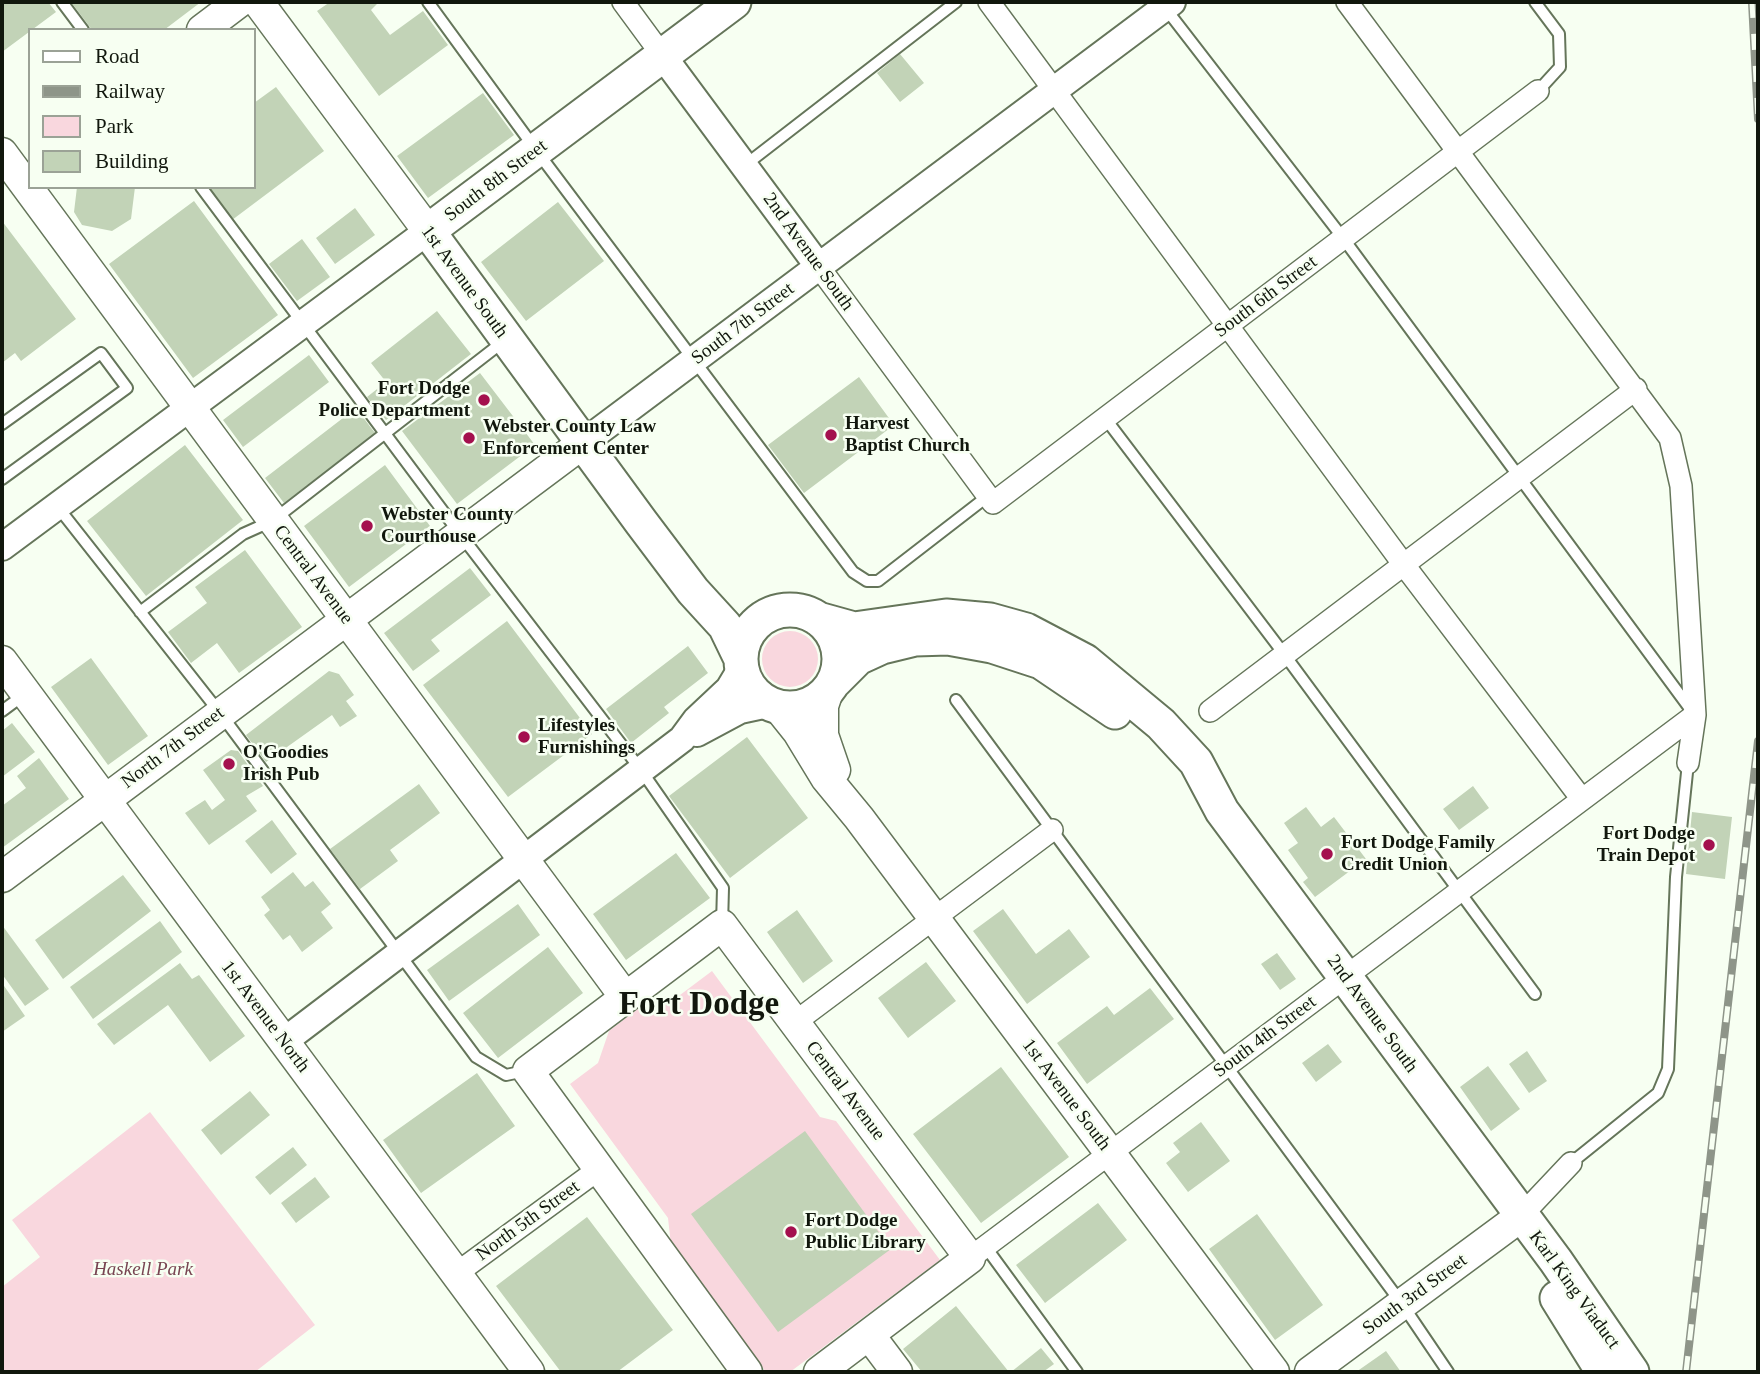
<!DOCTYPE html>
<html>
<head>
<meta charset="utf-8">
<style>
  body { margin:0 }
  #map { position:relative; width:1760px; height:1374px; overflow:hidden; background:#f7fff2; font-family:Georgia,serif }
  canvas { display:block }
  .frame { position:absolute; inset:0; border:4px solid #11170d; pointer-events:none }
  .legend { position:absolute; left:28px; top:28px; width:228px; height:161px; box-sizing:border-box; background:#f7fff2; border:2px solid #9ba296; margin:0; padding:9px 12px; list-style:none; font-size:21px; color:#11170d }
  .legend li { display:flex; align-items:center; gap:14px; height:35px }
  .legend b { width:35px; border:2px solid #9ba296 }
</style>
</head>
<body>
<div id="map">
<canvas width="1760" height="1374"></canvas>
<div class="frame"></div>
<ul class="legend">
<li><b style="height:9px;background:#fff"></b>Road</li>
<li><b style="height:9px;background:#8e9589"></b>Railway</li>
<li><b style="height:19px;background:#f9d7de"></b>Park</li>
<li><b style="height:19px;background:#c2d3b7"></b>Building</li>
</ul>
</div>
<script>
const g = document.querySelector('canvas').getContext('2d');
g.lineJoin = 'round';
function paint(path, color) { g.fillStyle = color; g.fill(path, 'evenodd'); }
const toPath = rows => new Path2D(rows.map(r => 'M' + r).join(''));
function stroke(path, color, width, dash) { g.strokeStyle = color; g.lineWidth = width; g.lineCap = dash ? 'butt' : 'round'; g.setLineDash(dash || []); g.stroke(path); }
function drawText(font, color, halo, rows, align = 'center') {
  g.font = font + ' Georgia,serif'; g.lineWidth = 5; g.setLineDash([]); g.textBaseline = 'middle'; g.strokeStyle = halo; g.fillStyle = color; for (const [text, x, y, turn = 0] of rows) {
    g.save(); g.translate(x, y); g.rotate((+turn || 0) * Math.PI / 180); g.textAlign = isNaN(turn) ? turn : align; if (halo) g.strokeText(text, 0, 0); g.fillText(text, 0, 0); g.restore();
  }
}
const green = toPath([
  '762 659a28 28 0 1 1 56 0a28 28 0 1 1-56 0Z',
  [712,971,820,1117,836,1121,940,1260,790,1372,766,1372,671,1245,668,1218,570,1084,598,1063,609,1031,652,998,680,995],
  [150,1112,315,1325,255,1372,2,1372,2,1287,40,1257,12,1220]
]);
const building = toPath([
  [2,2,48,2,56,12,2,52],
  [71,2,201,2,164,30,92,30],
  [330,2,379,2,371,10,390,35,423,11,448,45,379,96,317,11],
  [900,54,924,83,900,102,877,73],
  [276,87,324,151,232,220,208,187,254,187,254,103],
  [483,93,514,135,428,198,397,156],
  [77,187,135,187,131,219,112,231,82,225,74,212],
  [194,201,278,315,193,378,109,264],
  [558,202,604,261,526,321,481,262],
  [355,208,375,235,335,264,316,238],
  [2,221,76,319,21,361,15,353,2,363],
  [302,239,330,277,297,301,269,264],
  [437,311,471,354,386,420,367,397,386,382,371,363],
  [309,355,329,382,243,447,223,420],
  [480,373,535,445,457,504,402,431],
  [859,377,894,425,804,493,768,445],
  [356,408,375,433,284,503,265,478],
  [185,445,243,520,146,596,87,521],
  [385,465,430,526,349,587,304,526],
  [245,550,302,627,239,673,217,643,191,663,168,632,207,603,195,587],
  [470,568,491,595,431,640,440,651,413,671,384,633],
  [507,621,592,734,508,797,423,685],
  [688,646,708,673,664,707,669,713,631,743,606,709],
  [91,658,148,736,108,765,51,687],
  [329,671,339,674,354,695,346,701,357,716,340,727,332,715,266,762,246,735],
  [12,723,35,752,2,777,2,731],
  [747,737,808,818,730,878,669,796],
  [231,750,238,751,263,786,246,796,257,811,209,845,185,813,205,800,212,810,225,800,203,770],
  [39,758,69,799,2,848,2,806,26,788,17,776],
  [419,784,440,813,390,850,398,861,360,889,330,849],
  [1473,786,1489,808,1459,830,1443,809],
  [1306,807,1321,827,1334,817,1366,859,1315,897,1303,882,1308,878,1288,850,1298,843,1284,823],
  [1692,812,1732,817,1725,879,1686,874],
  [272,820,297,854,271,874,245,841],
  [676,853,710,898,626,960,593,914],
  [293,872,305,887,313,881,331,904,321,912,333,928,302,952,290,935,283,940,264,915,270,910,261,897],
  [123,875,151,911,63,979,35,940],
  [518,904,540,935,449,1001,427,970],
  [1003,909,1036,954,1069,929,1090,957,1027,1004,973,931],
  [797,910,833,961,803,983,767,932],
  [160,921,182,952,93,1019,70,987],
  [2,925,49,989,25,1006,2,974],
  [548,947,583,993,498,1058,463,1013],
  [1277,953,1296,979,1280,990,1261,964],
  [926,962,956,1001,908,1038,878,998],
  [180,963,192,979,199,975,245,1036,210,1062,168,1005,114,1045,97,1024],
  [2,983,25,1016,2,1032],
  [1150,988,1174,1019,1087,1084,1057,1043,1107,1006,1114,1015],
  [1328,1044,1342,1062,1316,1082,1302,1063],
  [1527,1051,1547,1081,1529,1093,1509,1064],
  [1488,1066,1520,1109,1491,1131,1460,1087],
  [1001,1067,1069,1157,981,1223,913,1134],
  [477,1073,515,1126,421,1193,383,1140],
  [250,1091,270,1115,221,1155,201,1130],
  [1201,1122,1230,1161,1188,1192,1166,1163,1180,1152,1173,1143],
  [805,1131,891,1249,778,1332,691,1214],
  [293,1147,307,1165,270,1195,255,1177],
  [315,1177,330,1197,296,1223,281,1203],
  [1098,1203,1127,1240,1045,1303,1016,1265],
  [1257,1214,1323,1305,1275,1340,1209,1249],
  [587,1217,673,1330,617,1372,561,1372,496,1286],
  [956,1306,1009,1372,922,1372,903,1349],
  [1041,1348,1054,1364,1043,1372,1011,1372],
  [1386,1351,1401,1372,1356,1372]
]);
const service = toPath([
  [62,2,83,30],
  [428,2,536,150,853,572,867,581,878,581,988,496],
  [1535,2,1559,34,1560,67,1538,91],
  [1166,9,1343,238,1691,710],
  [744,166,956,2],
  [201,187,460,534,641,770,723,888,722,925],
  [1105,418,1284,654,1535,994],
  [2,424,101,353,127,388,2,479],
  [57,506,220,713,476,1057,506,1075,525,1071],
  [140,612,243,534,272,521,504,341],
  [956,700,1402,1304,1448,1372],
  [2,711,25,694],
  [1571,1163,1658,1093,1668,1069,1676,877,1688,763],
  [985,1246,1077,1372]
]);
const minor = toPath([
  [623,2,662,55],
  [989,2,1404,565,1581,798],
  [1347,2,1670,438,1681,486,1695,715,1688,763],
  [819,267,993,503,1538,91],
  [1210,711,1636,389],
  [794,1023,1052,830],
  [1520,1217,1571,1163],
  [970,1258,1695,715],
  [457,1273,599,1169]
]);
const tertiary = toPath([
  [662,55,819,267],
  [583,443,1172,2],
  [2,547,428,231],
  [697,733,740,710,768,704],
  [283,1042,682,739,696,720,729,689,741,669]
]);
const secondary = toPath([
  [258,2,428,231],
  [202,30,239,2],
  [2,153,625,997],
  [2,661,529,1372],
  [828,691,823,706,823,735,835,770],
  [778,707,798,732,826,778,859,818,1274,1372],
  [2,877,583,443],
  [870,1336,897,1372],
  [747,1372,528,1071,722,925,970,1258,819,1372],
  [1310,1372,1520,1217]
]);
const primary = toPath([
  [734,2,428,231,641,522,693,591,725,626,740,657],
  '741 659a49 49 0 1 1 98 0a49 49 0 1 1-98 0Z',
  [818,619,854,629,946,616,990,620,1026,630,1085,661,1161,724,1196,762,1222,811,1556,1261,1632,1372],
  [834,682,858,658,882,647,915,639,948,638,992,646,1041,662,1115,712],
  [1557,1298,1603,1372]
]);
const rail = toPath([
  [1752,2,1758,119],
  [1686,1372,1758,741]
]);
const markers = [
  [484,400,7,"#a4104e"],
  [831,435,7,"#a4104e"],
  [469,438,7,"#a4104e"],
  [367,526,7,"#a4104e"],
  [524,737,7,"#a4104e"],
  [229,764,7,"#a4104e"],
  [1709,845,7,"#a4104e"],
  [1327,854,7,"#a4104e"],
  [791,1232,7,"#a4104e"]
];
const streetNames = [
  ["South 8th Street",496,181,-37],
  ["2nd Avenue South",808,252,54],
  ["1st Avenue South",464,282,54],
  ["South 6th Street",1266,297,-37],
  ["South 7th Street",743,324,-37],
  ["Central Avenue",313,575,53],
  ["North 7th Street",173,748,-37],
  ["2nd Avenue South",1372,1014,54],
  ["1st Avenue North",265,1017,53],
  ["South 4th Street",1265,1037,-37],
  ["Central Avenue",845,1091,53],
  ["1st Avenue South",1066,1095,53],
  ["North 5th Street",528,1221,-36],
  ["Karl King Viaduct",1574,1290,54],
  ["South 3rd Street",1415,1295,-36]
];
const poiNames = [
  ["Fort Dodge",470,389,"right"],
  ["Police Department",470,411,"right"],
  ["Harvest",845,424],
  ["Baptist Church",845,446],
  ["Webster County Law",483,427],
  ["Enforcement Center",483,449],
  ["Webster County",381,515],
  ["Courthouse",381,537],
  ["Lifestyles",538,726],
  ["Furnishings",538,748],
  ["O'Goodies",243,753],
  ["Irish Pub",243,775],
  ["Fort Dodge",1695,834,"right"],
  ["Train Depot",1695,856,"right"],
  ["Fort Dodge Family",1341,843],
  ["Credit Union",1341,865],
  ["Fort Dodge",805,1221],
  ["Public Library",805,1243]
];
const parkNames = [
  ["Haskell Park",143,1270]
];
const townNames = [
  ["Fort Dodge",699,1005]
];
paint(green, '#f9d7de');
paint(building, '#c2d3b7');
stroke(service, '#65755a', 14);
stroke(minor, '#65755a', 24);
stroke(tertiary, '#65755a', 30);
stroke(secondary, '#65755a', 33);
stroke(primary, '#65755a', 37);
stroke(service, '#fff', 10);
stroke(minor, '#fff', 21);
stroke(tertiary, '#fff', 26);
stroke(secondary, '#fff', 30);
stroke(primary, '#fff', 33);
stroke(rail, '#8e9589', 8);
stroke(rail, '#f7fff2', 5, [16]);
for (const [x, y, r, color] of markers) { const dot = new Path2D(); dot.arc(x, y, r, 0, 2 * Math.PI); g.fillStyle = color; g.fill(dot); stroke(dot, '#f7fff2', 2.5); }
drawText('19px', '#11170d', '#f7fff2', streetNames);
drawText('bold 19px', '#11170d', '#f7fff2', poiNames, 'left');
drawText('italic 19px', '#784552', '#f7fff2', parkNames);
drawText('bold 33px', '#11170d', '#f7fff2', townNames);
</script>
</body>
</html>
